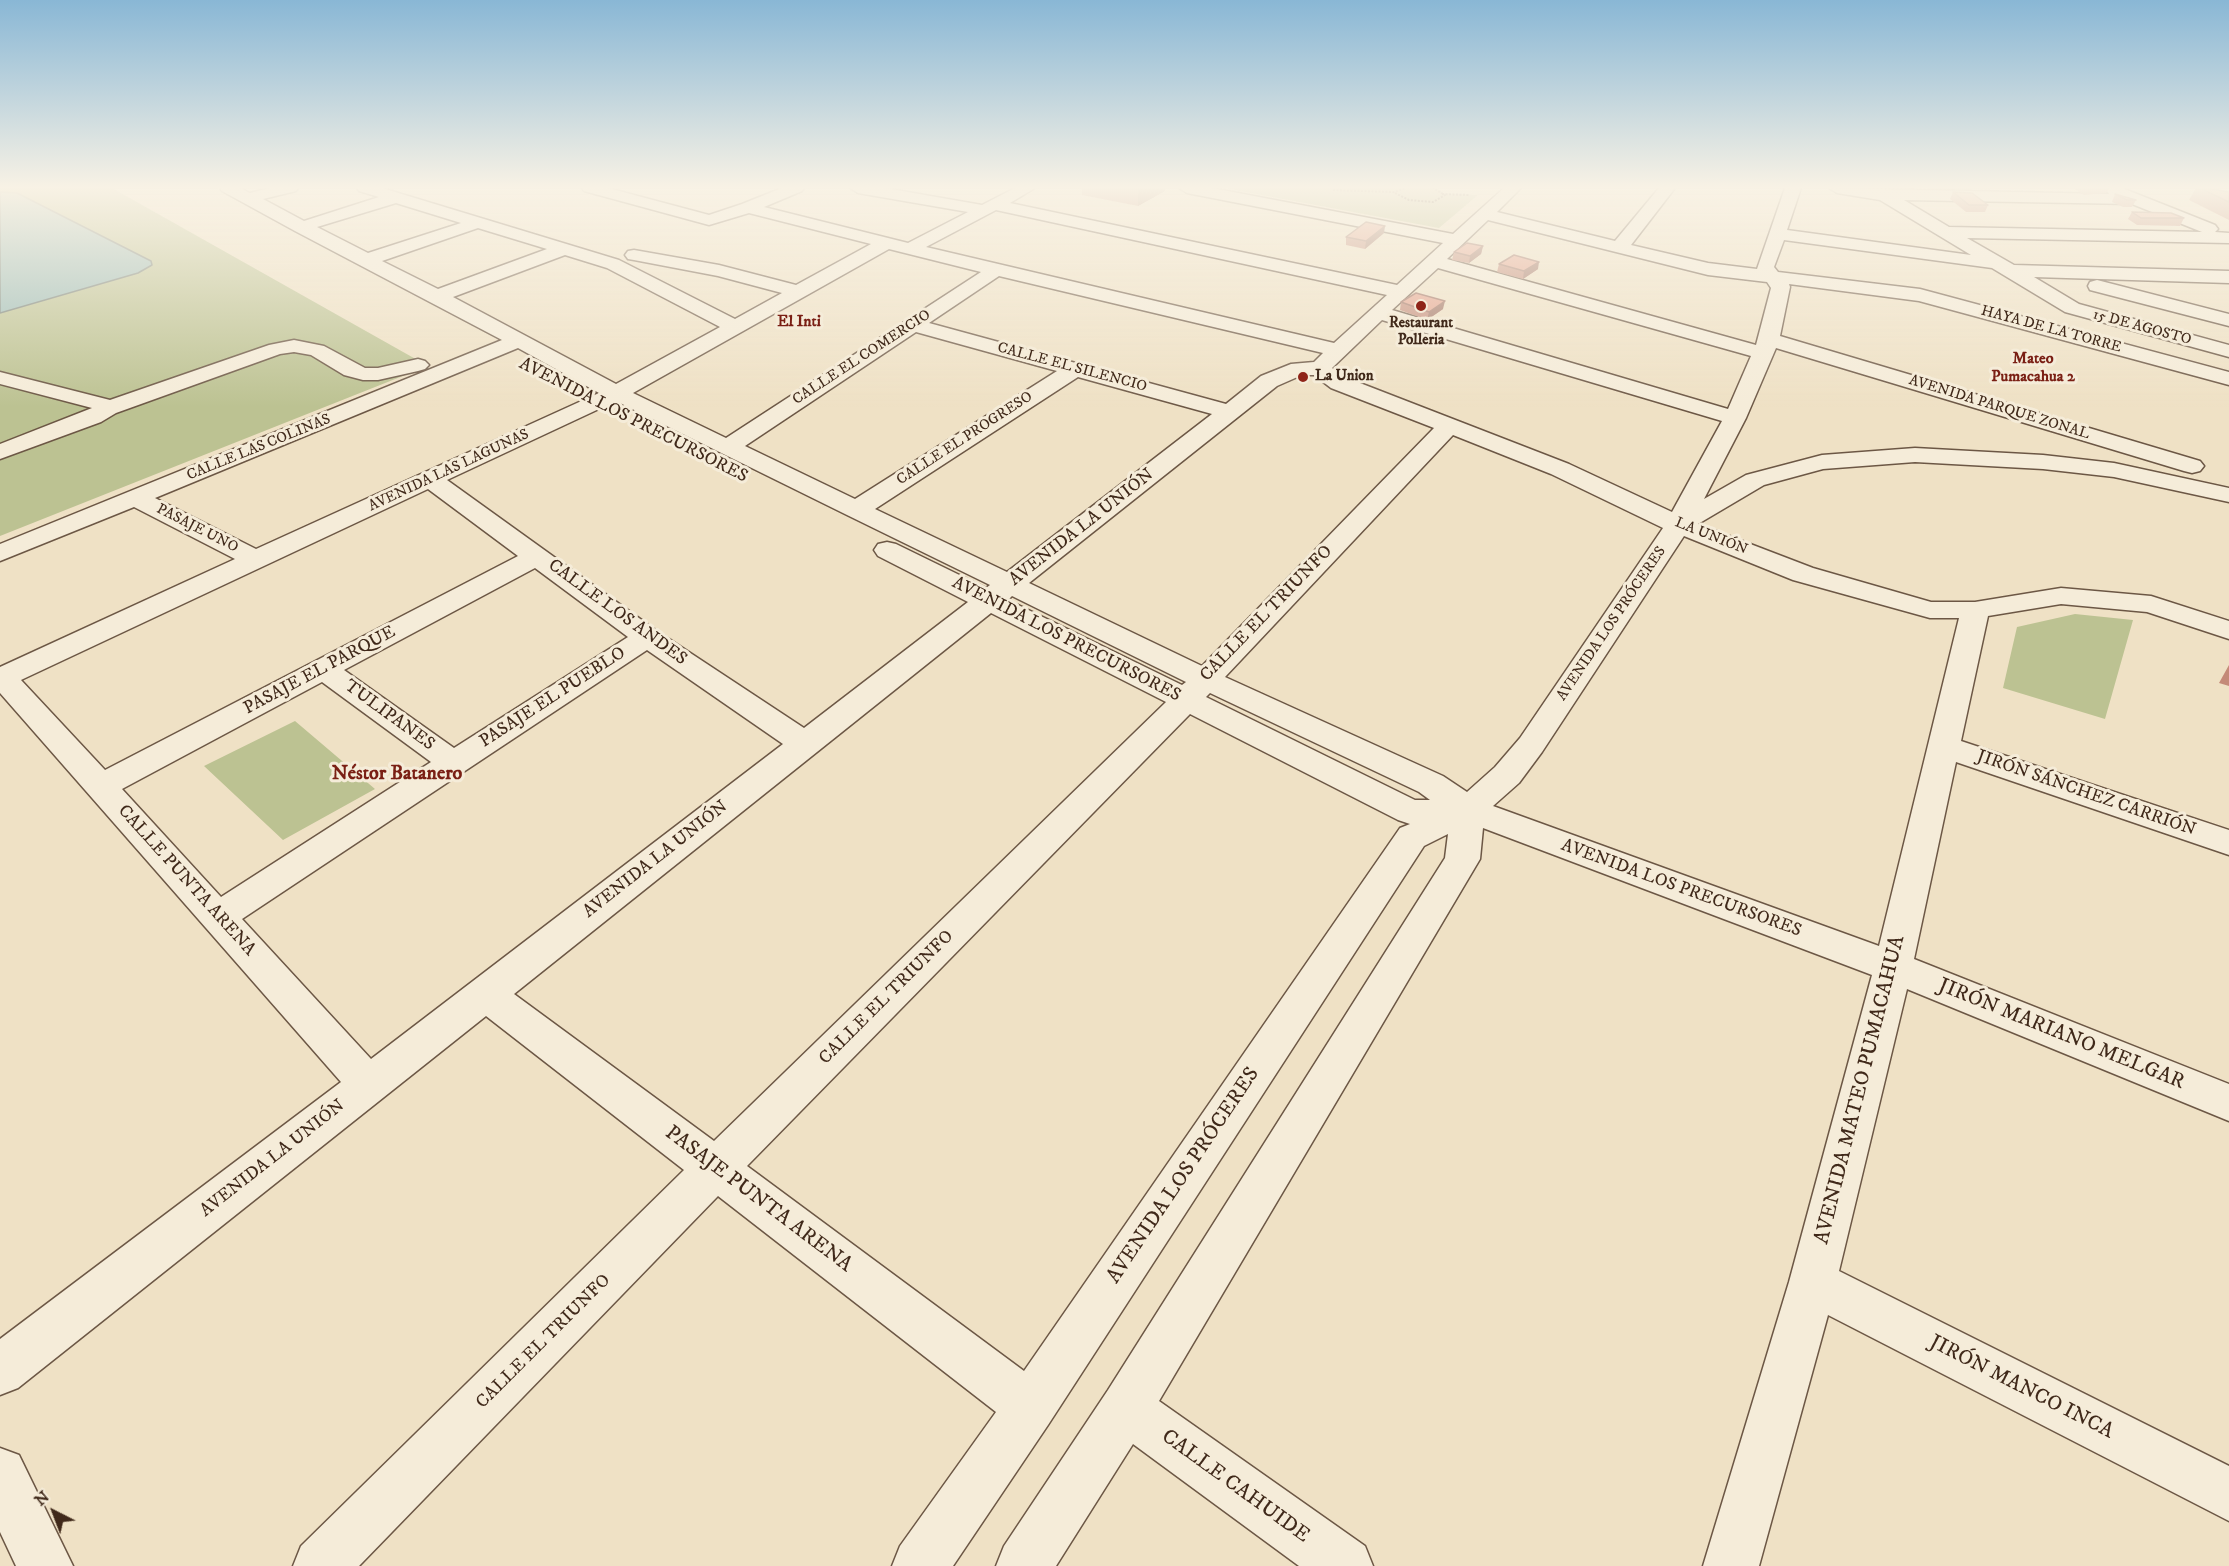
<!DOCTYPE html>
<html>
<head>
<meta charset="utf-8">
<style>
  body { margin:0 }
  #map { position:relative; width:2229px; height:1566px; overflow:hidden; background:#efe1c5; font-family:"IM FELL DW Pica",serif }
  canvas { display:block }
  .north { position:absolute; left:24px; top:1482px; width:60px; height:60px; -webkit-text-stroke:4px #f5ecd9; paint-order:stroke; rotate:318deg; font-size:16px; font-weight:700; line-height:24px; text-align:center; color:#40291a }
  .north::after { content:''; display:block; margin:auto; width:21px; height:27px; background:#40291a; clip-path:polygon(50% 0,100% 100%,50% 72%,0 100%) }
</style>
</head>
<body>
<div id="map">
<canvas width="2229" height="1566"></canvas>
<div class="north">N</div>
</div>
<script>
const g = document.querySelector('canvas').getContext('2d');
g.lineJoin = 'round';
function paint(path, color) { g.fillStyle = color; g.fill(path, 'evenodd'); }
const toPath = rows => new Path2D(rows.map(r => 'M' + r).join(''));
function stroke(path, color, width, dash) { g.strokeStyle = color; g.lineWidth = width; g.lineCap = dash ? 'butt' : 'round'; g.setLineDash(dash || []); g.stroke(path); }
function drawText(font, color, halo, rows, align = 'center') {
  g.font = font + ' "IM FELL DW Pica",serif'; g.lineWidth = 6; g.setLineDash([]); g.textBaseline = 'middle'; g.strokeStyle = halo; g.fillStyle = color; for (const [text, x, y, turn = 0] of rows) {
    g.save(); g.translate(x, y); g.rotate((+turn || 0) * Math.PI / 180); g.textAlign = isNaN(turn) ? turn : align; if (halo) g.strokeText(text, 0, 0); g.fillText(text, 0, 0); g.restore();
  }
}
const green = toPath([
  [0,188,112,188,428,366,0,536],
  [1224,188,1437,188,1443,193,1478,195,1439,228],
  [2075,614,2133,620,2105,719,2003,688,2017,627],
  [295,721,375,789,283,840,204,766]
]);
const water = toPath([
  [0,192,17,193,151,261,152,265,138,273,0,313,0,192]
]);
const path = toPath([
  [1333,190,1394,192,1406,188],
  [1395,193,1409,200,1433,202,1445,195,1433,188],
  [1442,194,1469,195]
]);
const minor = toPath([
  [220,188,240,188,250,193,270,188,298,188,296,191,263,199,304,221,379,197,359,191,357,188,382,188,619,260,735,319,782,293,718,276,634,260,628,259,625,255,628,251,634,250,719,265,796,285,871,244,749,213,709,225,584,191,582,188,608,188,709,215,742,204,782,188,804,188,802,191,764,207,908,243,968,212,858,193,850,188,885,188,982,205,1015,188,1035,188,1010,203,1397,285,1443,243,1187,193,1179,188,1212,188,1453,234,1504,188,1521,188,1497,212,1615,241,1659,188,1675,188,1631,245,1708,263,1757,269,1785,188,1801,188,1787,230,1971,255,1880,200,1837,193,1829,188,2109,194,2107,191,2109,188,2122,188,2215,225,2218,229,2215,232,2229,233,2229,243,1967,238,2014,265,2229,271,2229,283,2034,277,2079,304,2229,345,2229,357,2065,312,1992,268,1784,240,1774,267,1778,272,1920,289,2229,372,2229,385,1919,301,1789,284,1790,287,1780,336,2200,461,2204,466,2200,471,2192,473,2184,471,1776,348,1746,418,1704,499,1746,475,1822,455,1915,448,2043,455,2114,463,2229,488,2229,502,2114,477,2043,469,1915,462,1823,469,1764,485,1698,524,1813,568,1931,602,1975,602,2061,588,2151,596,2229,621,2229,639,2147,612,2061,604,1988,616,1961,741,2229,830,2229,855,1956,762,1914,959,2229,1084,2229,1121,1907,989,1839,1271,2229,1466,2229,1521,1828,1315,1759,1566,1703,1566,1789,1282,1872,975,1483,828,1480,859,1159,1401,1365,1546,1373,1566,1299,1566,1133,1444,1056,1566,996,1566,1004,1546,1108,1390,1445,858,1448,834,1424,846,1048,1425,953,1566,892,1566,900,1546,996,1412,718,1196,359,1566,293,1566,301,1546,684,1170,486,1016,18,1388,0,1395,0,1339,341,1082,0,693,0,667,235,559,134,507,0,561,0,544,502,340,295,231,222,191,220,188],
  [1904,200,2132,204,2202,232,1949,227,1904,200],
  [396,203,461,223,368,253,317,227,396,203],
  [996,210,1387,295,1334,343,926,247,996,210],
  [1488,220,1708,275,1767,282,1771,288,1756,345,1447,259,1488,220],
  [478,228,547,249,438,289,382,261,478,228],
  [889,249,981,272,726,438,633,393,889,249],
  [565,255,607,268,720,327,616,384,453,297,565,255],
  [1438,268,1751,356,1728,409,1392,310,1438,268],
  [999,276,1323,353,1314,362,1291,364,1261,376,1226,404,929,323,999,276],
  [1382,320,1722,421,1672,512,1569,464,1347,378,1332,368,1382,320],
  [916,332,1057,371,855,499,745,446,916,332],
  [518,348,599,393,256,549,155,498,518,348],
  [1302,375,1314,375,1331,388,1434,428,1202,666,1029,583,1277,386,1302,375],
  [1078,377,1212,414,1007,572,875,509,1078,377],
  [616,401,847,515,990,585,986,588,896,544,887,542,878,544,874,550,878,556,968,602,804,728,657,631,447,480,616,401],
  [1453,435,1551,474,1663,528,1520,738,1495,767,1467,792,1443,776,1225,677,1453,435],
  [428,489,518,556,105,770,21,680,428,489],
  [1684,536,1793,580,1930,618,1959,618,1879,946,1493,806,1519,783,1542,752,1684,536],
  [535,568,628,637,454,748,344,670,535,568],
  [1012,596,1186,682,1182,685,1008,600,1012,596],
  [991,613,1166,702,714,1141,514,994,991,613],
  [647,650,783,744,371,1059,242,919,647,650],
  [322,682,431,762,221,897,122,789,322,682],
  [1210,693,1419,792,1430,800,1415,800,1206,697,1210,693],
  [1190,714,1398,820,1410,824,1400,828,1024,1371,747,1166,1190,714],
  [2097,280,2229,314,2229,326,2090,290,2088,286,2090,282,2097,280],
  [294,340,324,346,365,368,378,368,418,359,425,361,429,365,425,369,418,371,378,380,363,380,344,375,311,355,294,352,280,354,116,413,101,422,0,459,0,444,92,408,0,384,0,372,110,400,269,345,294,340],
  [0,1448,19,1455,73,1566,16,1566,0,1532,0,1448]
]);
const wall = toPath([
  [1082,188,1165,188,1165,191,1138,206,1082,195],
  [2073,188,2109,188,2106,193,2084,195],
  [2196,188,2205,188,2229,192,2229,220,2189,200],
  [1953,192,1988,205,1985,212,1966,212,1950,199],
  [2115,194,2136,200,2132,207,2123,207,2112,202],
  [2132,212,2184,218,2180,226,2137,225,2128,219],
  [1384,233,1365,249,1346,245,1346,237],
  [1483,246,1481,254,1469,263,1452,260,1454,252],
  [1499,264,1538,269,1523,279,1497,272],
  [1401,302,1443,309,1427,320,1400,310],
  [2229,665,2229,686,2219,683]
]);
const shadedWall = toPath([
  [1138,188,1165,188,1165,191,1138,206],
  [1385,226,1384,233,1365,249,1366,241],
  [1483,246,1481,254,1469,263,1470,256],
  [1539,262,1538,269,1523,279,1524,271],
  [1445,301,1443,309,1427,320,1429,312]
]);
const building = toPath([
  [2200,188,2205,188,2229,192,2229,202,2200,188],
  [1953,192,1972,193,1988,205,1969,205,1953,192],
  [2115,194,2136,200,2127,200,2115,194],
  [2132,212,2171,213,2184,218,2141,218,2132,212],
  [1366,222,1385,226,1366,241,1346,237,1366,222],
  [1467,243,1483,246,1470,256,1454,252,1467,243],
  [1514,255,1539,262,1524,271,1499,264,1514,255],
  [1416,293,1445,301,1429,312,1401,302,1416,293]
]);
const markers = [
  [1421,306,6,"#8f2418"],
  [1303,377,6,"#8f2418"]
];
const farPoinames = [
  ["Restaurant",1421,324],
  ["Polleria",1421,341],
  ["La Union",1315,377,"left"]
];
const farStreetnames = [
  ["15 DE AGOSTO",2142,328,15],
  ["HAYA DE LA TORRE",2051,330,15],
  ["CALLE EL COMERCIO",862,358,-33],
  ["CALLE EL SILENCIO",1072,368,15],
  ["AVENIDA PARQUE ZONAL",1999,408,17],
  ["CALLE EL PROGRESO",965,439,-33],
  ["CALLE LAS COLINAS",259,448,-22],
  ["AVENIDA LAS LAGUNAS",449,471,-25],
  ["PASAJE UNO",197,529,27],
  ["LA UNIÓN",1711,537,22],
  ["AVENIDA LOS PRÓCERES",1612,624,-56]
];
const farNeighbourhoodnames = [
  ["El Inti",799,323],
  ["Mateo",2033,360],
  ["Pumacahua 2",2033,378]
];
const streetNames = [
  ["AVENIDA LOS PRECURSORES",633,421,27],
  ["AVENIDA LA UNIÓN",1082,528,-38],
  ["CALLE LOS ANDES",617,613,36],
  ["CALLE EL TRIUNFO",1267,614,-46],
  ["AVENIDA LOS PRECURSORES",1066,640,27],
  ["PASAJE EL PARQUE",320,671,-28],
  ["PASAJE EL PUEBLO",553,698,-33],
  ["TULIPANES",389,716,36],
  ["JIRÓN SÁNCHEZ CARRIÓN",2086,794,19],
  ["AVENIDA LA UNIÓN",656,860,-38],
  ["CALLE PUNTA ARENA",186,881,48],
  ["AVENIDA LOS PRECURSORES",1681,889,20],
  ["CALLE EL TRIUNFO",887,998,-45],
  ["AVENIDA LA UNIÓN",273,1159,-38],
  ["CALLE EL TRIUNFO",544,1342,-45]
];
const neighbourhoodNames = [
  ["Néstor Batanero",397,775]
];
const nearStreetnames = [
  ["JIRÓN MARIANO MELGAR",2061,1035,22],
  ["AVENIDA MATEO PUMACAHUA",1861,1090,-76],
  ["AVENIDA LOS PRÓCERES",1184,1176,-56],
  ["PASAJE PUNTA ARENA",758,1200,37],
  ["JIRÓN MANCO INCA",2021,1388,27],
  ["CALLE CAHUIDE",1235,1487,36]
];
paint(green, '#bcc292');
paint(water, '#9abcb8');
stroke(water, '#768179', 1.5);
stroke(minor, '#6c5745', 3);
stroke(path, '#40291a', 2, [2, 1.5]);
paint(minor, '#f5ecd9');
paint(wall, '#c48a78');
paint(shadedWall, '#a07162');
paint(building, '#e4a18c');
stroke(building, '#a07162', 1.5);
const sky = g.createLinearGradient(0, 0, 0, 407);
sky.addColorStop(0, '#89b7d5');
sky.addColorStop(0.46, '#f8f2e5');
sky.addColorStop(1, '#f8f2e500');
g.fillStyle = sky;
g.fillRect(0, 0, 2229, 407);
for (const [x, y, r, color] of markers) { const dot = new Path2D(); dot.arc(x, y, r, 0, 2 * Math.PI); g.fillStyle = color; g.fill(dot); stroke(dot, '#f5ecd9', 2); }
drawText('bold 15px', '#40291a', '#f5ecd9', farPoinames);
drawText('15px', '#40291a', '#f5ecd9', farStreetnames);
drawText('bold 16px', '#7a1f14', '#f5ecd9', farNeighbourhoodnames);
drawText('18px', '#40291a', '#f5ecd9', streetNames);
drawText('bold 20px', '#7a1f14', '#f5ecd9', neighbourhoodNames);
drawText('21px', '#40291a', '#f5ecd9', nearStreetnames);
</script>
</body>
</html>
